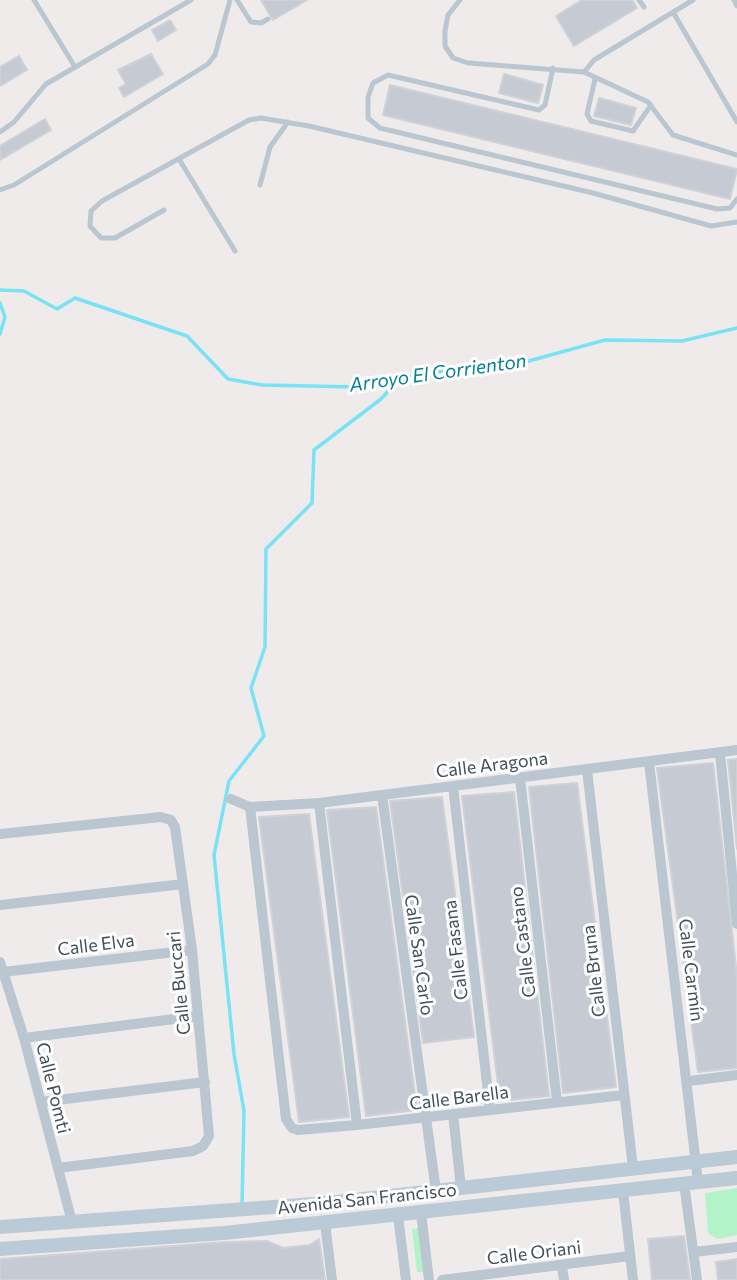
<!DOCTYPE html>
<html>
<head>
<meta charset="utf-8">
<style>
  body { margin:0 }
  canvas { display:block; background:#efebeb }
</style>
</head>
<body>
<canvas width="737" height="1280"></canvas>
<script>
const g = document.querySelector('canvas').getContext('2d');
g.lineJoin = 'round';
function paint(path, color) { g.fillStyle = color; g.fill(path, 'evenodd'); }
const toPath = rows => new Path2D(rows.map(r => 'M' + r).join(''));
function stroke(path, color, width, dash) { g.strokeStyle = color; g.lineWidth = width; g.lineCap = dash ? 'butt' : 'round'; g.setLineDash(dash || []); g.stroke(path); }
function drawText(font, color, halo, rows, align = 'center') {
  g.font = font + ' Commissioner,sans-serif'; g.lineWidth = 6; g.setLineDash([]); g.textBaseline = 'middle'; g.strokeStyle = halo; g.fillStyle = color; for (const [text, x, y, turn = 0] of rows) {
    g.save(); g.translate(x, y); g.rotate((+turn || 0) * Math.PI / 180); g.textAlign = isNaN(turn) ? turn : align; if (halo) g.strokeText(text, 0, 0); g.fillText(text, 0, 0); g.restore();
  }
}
const green = toPath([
  [737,1188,737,1235,717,1239,708,1233,705,1193],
  [418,1228,426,1272,417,1272,412,1229]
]);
const stream = toPath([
  [0,290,24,291,57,309,75,298,187,336,228,379,262,385,357,387,447,370,525,362,605,340,682,341,737,328],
  [0,303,5,317,0,334],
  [242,1205,244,1111,234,1054,214,855,229,781,264,736,251,688,265,647,266,549,312,503,314,450,381,399,399,379]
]);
const building = toPath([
  [261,0,307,0,273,20,261,0],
  [582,0,632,0,637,8,574,46,556,16,582,0],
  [170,20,176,30,158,41,152,30,170,20],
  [151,54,163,74,124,97,119,88,126,84,118,70,151,54],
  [19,56,27,70,0,86,0,67,19,56],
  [504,74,543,85,538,103,499,93,504,74],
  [390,85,737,169,730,199,383,115,390,85],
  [599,98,636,108,631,125,594,116,599,98],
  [45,119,51,130,0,160,0,146,45,119],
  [737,759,737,849,728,760,737,759],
  [713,763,737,976,737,1068,698,1072,657,768,713,763],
  [577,783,616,1087,563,1093,529,787,577,783],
  [514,792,549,1096,500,1101,462,796,514,792],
  [442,797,474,1037,423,1043,390,801,442,797],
  [376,807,417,1110,366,1116,327,810,376,807],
  [309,814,349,1117,299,1122,259,817,309,814],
  [684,1236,690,1280,652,1280,648,1239,684,1236],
  [319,1239,325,1280,0,1280,0,1259,226,1242,267,1241,283,1248,310,1245,319,1239],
  [737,1259,737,1280,718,1280,716,1262,737,1259]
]);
const lane = toPath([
  [34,0,75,67],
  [237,0,251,22,261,23,268,19],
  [460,0,448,15,445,31,445,46,453,58,468,63,584,72,648,102,673,135,737,155],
  [639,0,644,7],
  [734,0,737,6],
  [673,12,737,122],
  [553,68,545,105,539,110,388,75,373,83,368,97,368,118,380,128,717,209,730,208,737,199],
  [584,72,594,60,693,0],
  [595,79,587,114,591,121,633,131,651,105],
  [0,132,14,122,46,84,191,0],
  [179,159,235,251],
  [260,185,270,147,288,122],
  [0,190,14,185,208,64,215,55,230,0],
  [164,210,115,238,101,238,90,226,91,211,102,201,249,120,261,118,309,126,593,193,711,226,737,222]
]);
const street = toPath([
  [720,753,737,924],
  [649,762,698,1182],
  [587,770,633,1168],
  [520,778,557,1102],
  [453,786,490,1110],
  [382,795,436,1191],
  [231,799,250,807,319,803,737,750],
  [319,803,357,1125],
  [250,807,286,1119,292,1128,298,1130,357,1125,624,1095],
  [0,834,161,817,171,820,175,827,192,950,209,1136,203,1146,193,1151,58,1168],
  [0,905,183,884],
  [0,962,24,1038,72,1222],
  [3,972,192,950],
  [24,1038,198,1016],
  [689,1081,737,1075],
  [41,1102,205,1082],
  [453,1114,461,1188],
  [684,1183,697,1280],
  [623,1191,633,1280],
  [421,1213,429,1280],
  [398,1216,406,1280],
  [325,1223,332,1280],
  [694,1252,737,1247],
  [562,1266,564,1280],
  [442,1280,630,1256]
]);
const secondary = toPath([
  [0,1227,328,1203,737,1157],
  [0,1249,224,1233,737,1178]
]);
const streetNames = [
  ["Calle Aragona",492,765,-7],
  ["Calle Castano",523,942,-97],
  ["Calle Elva",96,945,-7],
  ["Calle Fasana",456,950,-97],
  ["Calle San Carlo",419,955,82],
  ["Calle Carmín",691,970,83],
  ["Calle Bruna",594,971,-97],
  ["Calle Buccari",179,983,-96],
  ["Calle Pomti",53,1088,76],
  ["Calle Barella",459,1098,-7],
  ["Avenida San Francisco",367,1199,-6],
  ["Calle Oriani",534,1253,-7]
];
const waterNames = [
  ["Arroyo El Corrienton",438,373,-8]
];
paint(green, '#b2f3c8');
stroke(stream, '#7ae2f5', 3.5);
paint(building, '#c6cad2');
stroke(building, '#ced2d8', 2);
stroke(lane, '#bac7d0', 5);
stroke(street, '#bac7d0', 10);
stroke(secondary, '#bbcad7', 14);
drawText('18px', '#42505a', '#fff', streetNames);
drawText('italic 19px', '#038097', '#fff', waterNames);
</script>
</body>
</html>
